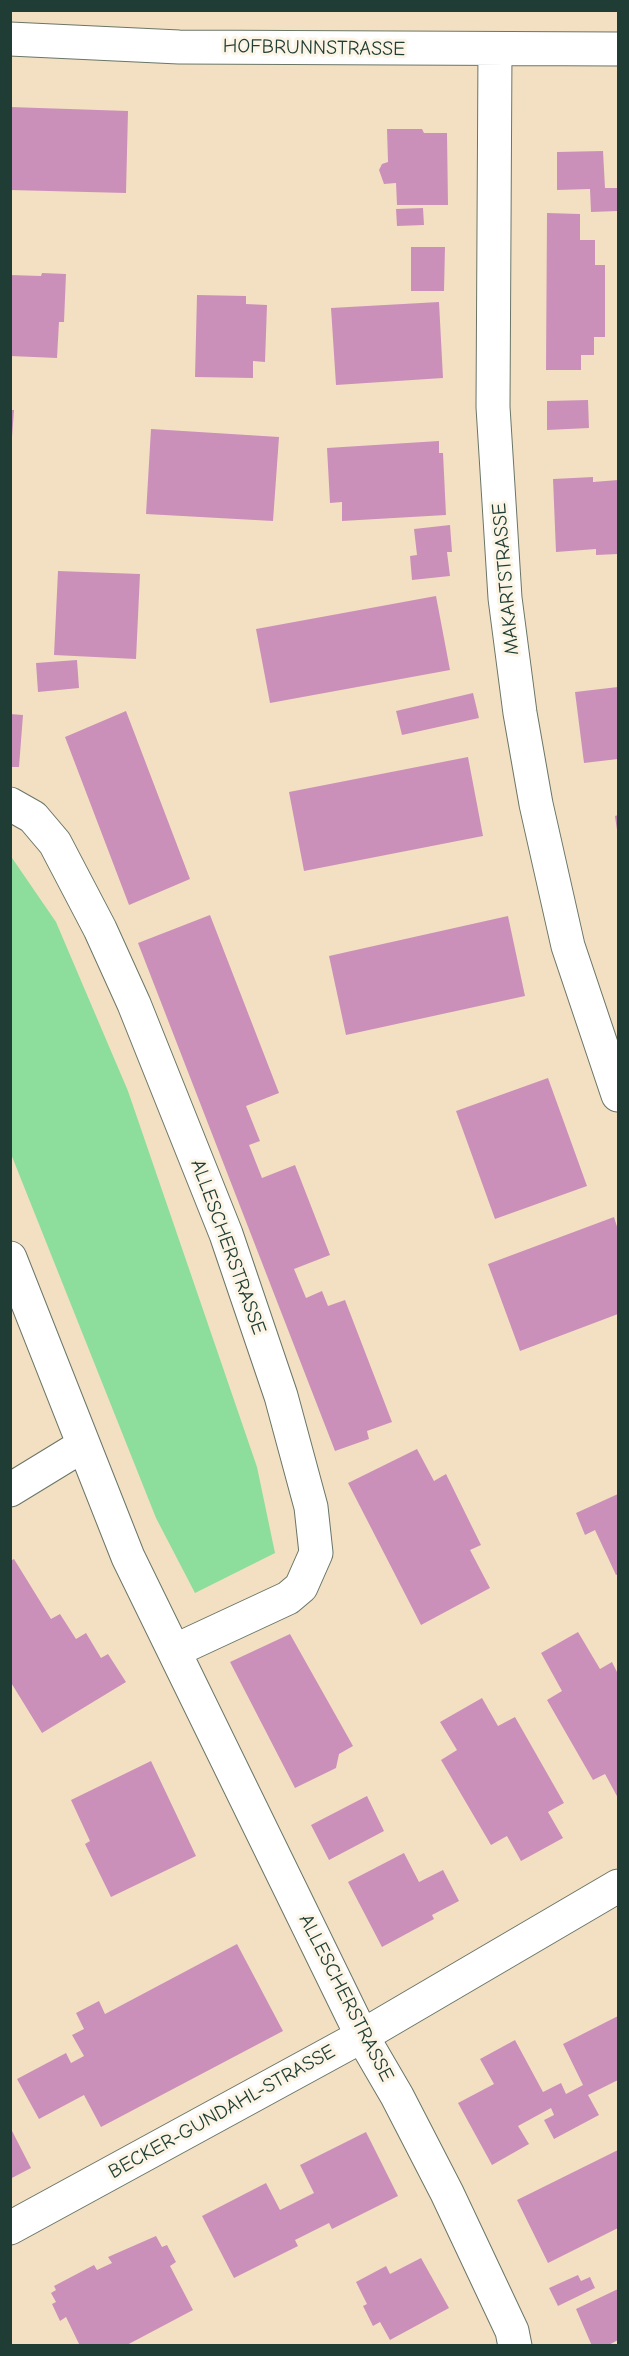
<!DOCTYPE html>
<html>
<head>
<meta charset="utf-8">
<style>
  body { margin:0 }
  #map { position:relative; width:629px; height:2356px; overflow:hidden; background:#f3e0c3; font-family:"Comic Neue",sans-serif }
  canvas { display:block }
  .frame { position:absolute; inset:0; border:12px solid #1f3d34; pointer-events:none }
</style>
</head>
<body>
<div id="map">
<canvas width="629" height="2356"></canvas>
<div class="frame"></div>
</div>
<script>
const g = document.querySelector('canvas').getContext('2d');
g.lineJoin = 'round';
function paint(path, color) { g.fillStyle = color; g.fill(path, 'evenodd'); }
const toPath = rows => new Path2D(rows.map(r => 'M' + r).join(''));
function stroke(path, color, width, dash) { g.strokeStyle = color; g.lineWidth = width; g.lineCap = dash ? 'butt' : 'round'; g.setLineDash(dash || []); g.stroke(path); }
function drawText(font, color, halo, rows, align = 'center') {
  g.font = font + ' "Comic Neue",sans-serif'; g.lineWidth = 6; g.setLineDash([]); g.textBaseline = 'middle'; g.strokeStyle = halo; g.fillStyle = color; for (const [text, x, y, turn = 0] of rows) {
    g.save(); g.translate(x, y); g.rotate((+turn || 0) * Math.PI / 180); g.textAlign = isNaN(turn) ? turn : align; if (halo) g.strokeText(text, 0, 0); g.fillText(text, 0, 0); g.restore();
  }
}
const green = toPath([
  [10,855,56,922,128,1091,257,1467,275,1553,195,1593,156,1518,11,1154]
]);
const building = toPath([
  [10,107,128,111,126,193,10,190],
  [387,129,422,129,424,133,447,133,448,205,397,205,396,183,384,184,379,170,382,164,388,162],
  [603,151,605,188,618,188,618,211,591,212,590,189,557,190,557,152],
  [423,208,424,225,397,226,396,209],
  [547,213,580,214,580,240,595,240,595,265,605,265,605,337,594,337,594,355,581,355,581,370,546,370],
  [411,247,445,247,444,291,411,291],
  [42,273,66,274,64,322,59,322,57,358,10,356,10,275,41,276],
  [197,295,246,296,246,304,267,305,265,362,253,361,253,378,195,377],
  [439,302,443,378,336,385,331,308],
  [588,400,589,428,547,430,547,401],
  [10,410,14,410,12,437,10,437],
  [151,429,279,437,273,521,146,514],
  [439,441,439,453,443,453,446,515,342,521,342,502,330,503,327,448],
  [593,477,593,482,618,480,618,554,596,555,596,549,556,552,553,479],
  [450,525,452,552,447,552,450,576,412,580,410,556,417,555,414,529],
  [58,571,140,574,136,659,54,655],
  [436,596,450,670,270,703,256,629],
  [77,660,79,688,38,692,36,663],
  [618,687,618,759,584,763,575,692],
  [473,693,479,718,402,735,396,711],
  [126,711,190,879,129,905,65,737],
  [10,714,23,715,19,767,10,767],
  [468,757,483,836,304,871,289,792],
  [618,815,618,830,617,830,615,816],
  [210,915,279,1093,246,1106,260,1141,249,1145,262,1178,295,1165,330,1255,294,1269,306,1298,322,1291,328,1306,345,1300,392,1422,367,1431,369,1439,335,1451,138,943],
  [508,916,525,996,346,1035,329,956],
  [548,1078,587,1186,495,1219,456,1111],
  [614,1217,618,1230,618,1314,520,1351,488,1264],
  [417,1449,434,1481,446,1474,481,1545,470,1550,490,1588,421,1625,348,1483],
  [618,1494,618,1574,616,1575,595,1530,585,1535,576,1513],
  [14,1559,51,1619,60,1614,76,1639,86,1633,101,1658,108,1654,126,1682,42,1733,10,1681,10,1561],
  [578,1632,600,1669,612,1662,618,1674,618,1798,605,1774,593,1780,547,1700,562,1691,541,1653],
  [290,1634,353,1746,339,1754,336,1768,295,1788,230,1662],
  [482,1698,498,1726,515,1717,564,1803,548,1812,563,1838,521,1861,507,1836,491,1845,441,1760,457,1750,440,1722],
  [151,1761,196,1856,111,1897,85,1844,90,1841,71,1800],
  [367,1796,384,1831,329,1860,311,1825],
  [404,1853,419,1882,443,1870,459,1901,432,1915,434,1919,382,1947,348,1882],
  [237,1944,283,2031,101,2127,84,2095,39,2119,17,2079,66,2053,71,2063,84,2056,72,2035,84,2029,76,2013,99,2001,105,2014],
  [618,2016,618,2080,588,2095,599,2115,554,2139,544,2120,554,2115,551,2108,518,2126,529,2144,492,2165,458,2103,494,2084,480,2059,515,2040,543,2092,561,2083,566,2094,583,2085,563,2044],
  [10,2127,31,2168,10,2179],
  [366,2132,398,2196,332,2229,329,2223,295,2240,298,2246,234,2278,202,2216,266,2183,280,2210,314,2193,300,2165],
  [618,2150,618,2228,548,2263,517,2200],
  [156,2236,162,2247,167,2245,176,2262,170,2266,193,2310,125,2346,80,2346,66,2317,60,2321,52,2304,56,2302,51,2293,56,2290,54,2286,94,2265,97,2270,112,2263,108,2257],
  [421,2258,449,2308,390,2340,380,2322,373,2326,363,2306,367,2304,356,2282,386,2266,390,2274],
  [578,2275,581,2281,590,2277,595,2288,558,2306,549,2288],
  [618,2289,618,2340,607,2346,592,2346,576,2309]
]);
const minor = toPath([
  [10,39,179,47,618,49],
  [495,50,493,407,505,598,520,713,536,804,568,946,618,1095],
  [10,804,33,817,55,843,100,929,134,1004,226,1234,281,1396,311,1507,316,1553,301,1587,288,1598,174,1651],
  [10,1258,128,1557,362,2036,397,2096,447,2193,512,2331,515,2346],
  [10,1490,82,1446],
  [10,2228,362,2036,618,1886]
]);
const streetNames = [
  ["HOFBRUNNSTRASSE",314,48,1],
  ["MAKARTSTRASSE",506,579,-95],
  ["ALLESCHERSTRASSE",228,1247,70],
  ["ALLESCHERSTRASSE",346,1998,63],
  ["BECKER-GUNDAHL-STRASSE",222,2112,-29]
];
paint(green, '#8ddd9c');
paint(building, '#cb90ba');
stroke(minor, '#697666', 35);
stroke(minor, '#fff', 33);
drawText('20px', '#1f3d34', '#fcf5e5', streetNames);
</script>
</body>
</html>
